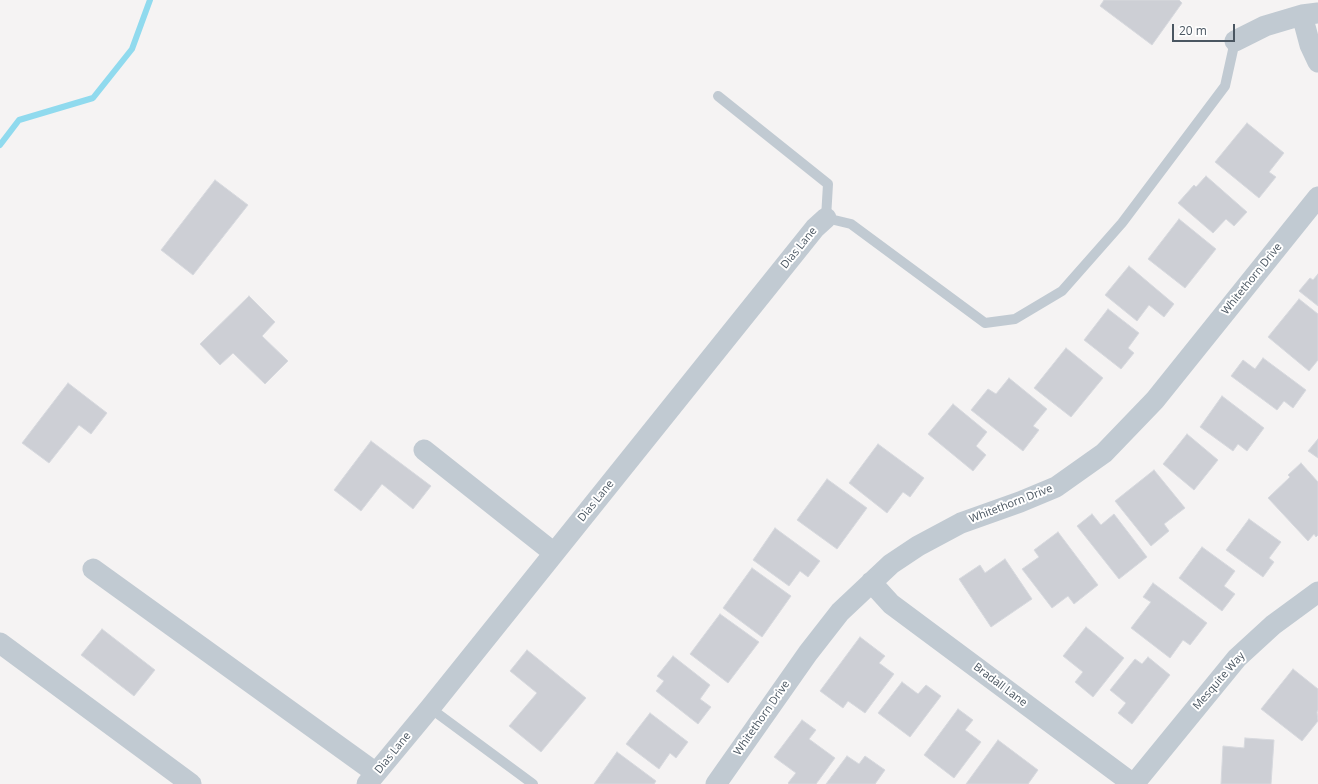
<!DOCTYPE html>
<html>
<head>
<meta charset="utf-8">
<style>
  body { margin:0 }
  #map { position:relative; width:1318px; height:784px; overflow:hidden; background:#f5f3f3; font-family:"Open Sans",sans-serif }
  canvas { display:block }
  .scale { position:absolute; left:1172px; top:24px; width:63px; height:18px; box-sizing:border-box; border:2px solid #4a5661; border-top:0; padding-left:5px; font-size:12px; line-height:14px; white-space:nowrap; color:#4a5661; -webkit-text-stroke:3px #fff; paint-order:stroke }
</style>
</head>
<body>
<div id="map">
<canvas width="1318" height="784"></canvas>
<div class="scale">20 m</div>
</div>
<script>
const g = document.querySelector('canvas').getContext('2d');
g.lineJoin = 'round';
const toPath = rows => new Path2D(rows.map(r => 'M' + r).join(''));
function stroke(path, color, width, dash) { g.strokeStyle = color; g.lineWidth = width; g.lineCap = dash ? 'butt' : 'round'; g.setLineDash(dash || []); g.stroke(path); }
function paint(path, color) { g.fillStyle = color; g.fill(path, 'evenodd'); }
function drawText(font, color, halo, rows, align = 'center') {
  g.font = font + ' "Open Sans",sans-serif'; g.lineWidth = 4; g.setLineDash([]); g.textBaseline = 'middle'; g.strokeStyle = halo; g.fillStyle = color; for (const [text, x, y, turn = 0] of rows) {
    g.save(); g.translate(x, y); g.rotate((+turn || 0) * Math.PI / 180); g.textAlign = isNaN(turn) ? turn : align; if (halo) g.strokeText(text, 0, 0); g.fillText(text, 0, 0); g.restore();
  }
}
const stream = toPath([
  [0,145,19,120,93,98,132,49,150,0]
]);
const building = toPath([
  [1104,0,1179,0,1182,3,1152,45,1100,6,1104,0],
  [1247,123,1284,153,1269,172,1276,177,1259,198,1215,162,1247,123],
  [1206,176,1247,212,1234,226,1226,219,1213,233,1178,203,1194,185,1196,187,1206,176],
  [215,180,248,205,193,275,161,250,215,180],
  [1179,219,1216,249,1185,288,1148,259,1179,219],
  [1129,266,1174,304,1164,317,1149,305,1137,321,1105,295,1129,266],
  [1318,274,1318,306,1299,291,1310,278,1313,280,1318,274],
  [249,296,275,322,262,336,288,361,265,384,233,353,220,365,200,344,249,296],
  [1299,299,1318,314,1318,360,1309,371,1268,337,1299,299],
  [1108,309,1139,333,1128,348,1134,353,1121,369,1084,340,1108,309],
  [1066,348,1103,378,1071,417,1034,388,1066,348],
  [1263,358,1306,390,1293,408,1284,401,1277,410,1231,376,1243,360,1255,369,1263,358],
  [1009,378,1047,409,1033,426,1039,430,1023,451,971,410,988,389,996,394,1009,378],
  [68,383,107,413,91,434,79,425,49,463,22,443,68,383],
  [1222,396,1264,428,1247,451,1238,444,1233,451,1200,427,1222,396],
  [953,404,987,432,976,446,986,455,973,471,928,434,953,404],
  [1187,434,1218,460,1194,490,1163,464,1187,434],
  [1318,439,1318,458,1308,451,1318,439],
  [371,441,431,486,413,509,382,484,361,511,334,490,371,441],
  [878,444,924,478,910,497,903,492,887,513,849,483,878,444],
  [1301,463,1318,482,1318,535,1316,537,1314,534,1308,541,1268,498,1290,477,1288,475,1301,463],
  [1154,470,1185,508,1164,524,1169,531,1151,546,1115,501,1154,470],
  [827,479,867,508,837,549,797,520,827,479],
  [1092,514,1101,525,1114,514,1147,557,1119,579,1077,526,1092,514],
  [1249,519,1281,542,1269,558,1274,562,1263,577,1226,550,1249,519],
  [775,528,820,561,808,577,800,571,789,586,753,560,775,528],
  [1058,532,1098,585,1074,604,1068,596,1052,608,1022,569,1039,557,1034,550,1058,532],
  [1202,547,1235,571,1224,586,1235,594,1222,611,1179,578,1202,547],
  [1005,559,1032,599,991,627,959,579,980,565,985,573,1005,559],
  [752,568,791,596,762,637,723,608,752,568],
  [1153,583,1207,623,1190,645,1183,640,1170,658,1131,628,1151,602,1143,597,1153,583],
  [720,614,759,642,728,683,690,654,720,614],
  [1086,627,1124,658,1093,697,1075,682,1083,672,1063,656,1086,627],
  [102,629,155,670,134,696,81,655,102,629],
  [860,637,885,656,879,663,894,674,865,713,848,701,843,708,820,691,860,637],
  [527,650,586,698,541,752,509,726,537,693,510,671,527,650],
  [673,656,710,685,700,699,711,707,698,724,656,691,664,681,657,676,673,656],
  [1148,657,1170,675,1132,724,1118,713,1126,703,1110,690,1135,659,1142,664,1148,657],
  [1293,669,1318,689,1318,710,1317,712,1318,721,1302,741,1261,709,1293,669],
  [902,682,918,694,926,685,941,696,910,737,878,713,902,682],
  [958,709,973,720,965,730,981,742,954,778,924,755,958,709],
  [650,713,688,742,676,758,670,753,659,769,626,744,650,713],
  [802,720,816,730,809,739,835,758,816,784,789,784,788,783,796,773,774,757,802,720],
  [1245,738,1274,740,1271,784,1221,784,1223,746,1244,748,1245,738],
  [998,740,1038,770,1028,784,966,784,998,740],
  [617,752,656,781,654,784,594,784,617,752],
  [847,756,859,764,865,756,885,770,875,784,826,784,847,756]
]);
const service = toPath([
  [718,96,828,184,826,218,851,224,985,323,1015,319,1062,291,1122,223,1225,86,1235,41],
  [430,708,533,784]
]);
const minor = toPath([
  [1318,13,1302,15,1310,45,1318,62],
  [1235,41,1265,26,1302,15],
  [424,450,554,553],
  [93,569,376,773],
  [871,582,891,604,1133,784],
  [0,643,191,784],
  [367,784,430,708,815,228,826,218],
  [716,784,808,653,840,612,891,564,918,546,961,523,1020,502,1056,487,1104,453,1155,400,1318,197],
  [1134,784,1237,658,1273,625,1318,592]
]);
const streetNames = [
  ["Dias Lane",799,248,-51],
  ["Whitethorn Drive",1252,279,-51],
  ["Dias Lane",596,501,-51],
  ["Whitethorn Drive",1011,504,-21],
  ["Mesquite Way",1219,681,-49],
  ["Bradall Lane",1000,685,37],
  ["Whitethorn Drive",762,718,-55],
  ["Dias Lane",393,753,-51]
];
stroke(stream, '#90daee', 6);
paint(building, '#cdcfd5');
stroke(building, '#d7d9de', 1);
stroke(service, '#c1cad2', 10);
stroke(minor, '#c1cad2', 21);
drawText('11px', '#4a5661', '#fff', streetNames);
</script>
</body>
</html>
